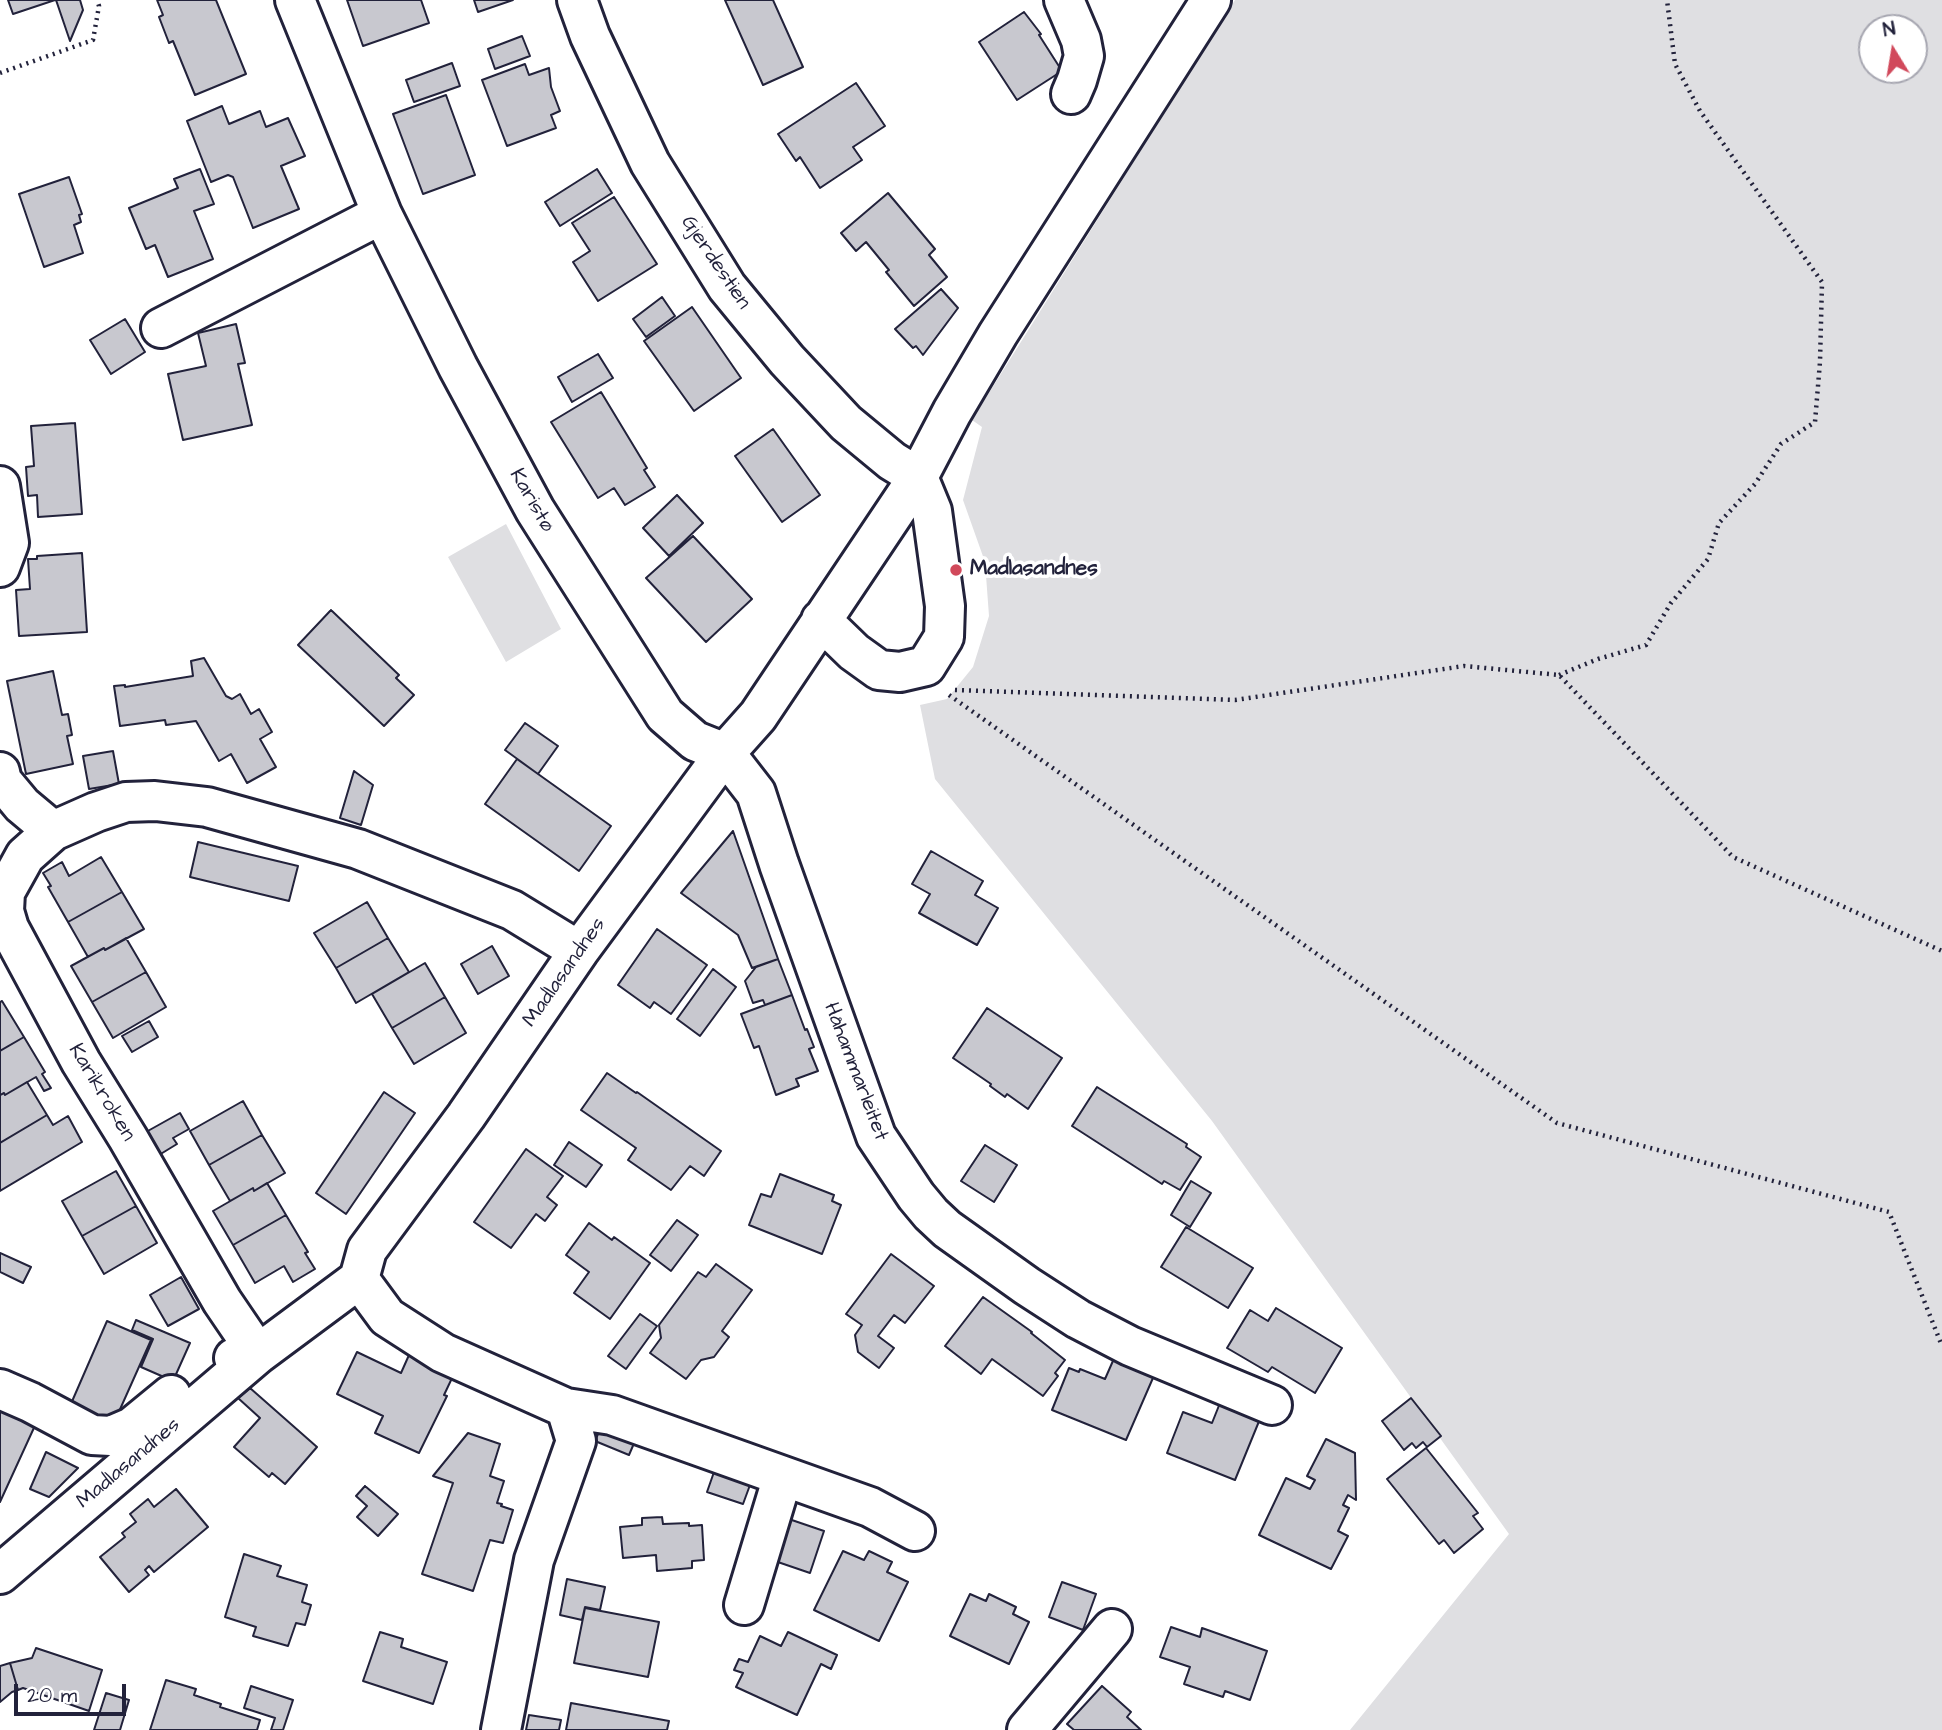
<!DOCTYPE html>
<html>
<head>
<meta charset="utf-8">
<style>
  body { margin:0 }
  #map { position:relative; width:1942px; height:1730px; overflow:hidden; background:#fff; font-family:"Architects Daughter",sans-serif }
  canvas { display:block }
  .north { position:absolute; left:1858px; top:14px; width:70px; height:70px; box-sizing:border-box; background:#fff; border:2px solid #a7a7b1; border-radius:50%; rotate:349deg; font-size:19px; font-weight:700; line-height:28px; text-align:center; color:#22223b }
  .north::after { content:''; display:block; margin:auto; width:24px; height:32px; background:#d1495b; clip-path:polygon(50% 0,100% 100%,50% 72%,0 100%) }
  .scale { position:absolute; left:14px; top:1684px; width:112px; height:32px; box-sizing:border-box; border:4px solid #22223b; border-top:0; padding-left:9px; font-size:21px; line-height:24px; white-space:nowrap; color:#22223b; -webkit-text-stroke:5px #fff; paint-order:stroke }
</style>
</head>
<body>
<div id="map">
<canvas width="1942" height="1730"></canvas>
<div class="north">N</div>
<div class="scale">20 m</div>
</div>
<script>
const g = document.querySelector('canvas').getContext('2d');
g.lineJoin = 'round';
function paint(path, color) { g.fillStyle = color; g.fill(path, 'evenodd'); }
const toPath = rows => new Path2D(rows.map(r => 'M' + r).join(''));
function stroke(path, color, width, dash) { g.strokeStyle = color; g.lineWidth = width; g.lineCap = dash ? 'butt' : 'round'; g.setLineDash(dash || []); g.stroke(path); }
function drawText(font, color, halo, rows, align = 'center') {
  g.font = font + ' "Architects Daughter",sans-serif'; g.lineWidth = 7; g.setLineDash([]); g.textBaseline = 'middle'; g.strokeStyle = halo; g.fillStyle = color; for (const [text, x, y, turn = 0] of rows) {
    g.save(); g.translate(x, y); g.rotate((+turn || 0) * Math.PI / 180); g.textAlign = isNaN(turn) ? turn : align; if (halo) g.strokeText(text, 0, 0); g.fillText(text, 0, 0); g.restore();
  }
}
const green = toPath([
  [1235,0,1942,0,1942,1730,1350,1730,1509,1534,1212,1121,935,779,920,705,947,699,973,667,989,616,985,562,963,500,982,427,972,420],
  [1872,28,1914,28,1914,70,1872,70],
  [506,524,561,629,506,662,448,557]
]);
const building = toPath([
  [8,0,55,0,13,14,8,0],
  [56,0,80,0,83,10,70,41,56,0],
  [157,0,216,0,246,74,195,95,173,41,169,43,159,17,163,15,157,0],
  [347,0,421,0,429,23,363,46,347,0],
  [474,0,513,0,478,12,474,0],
  [725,0,773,0,803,67,763,85,725,0],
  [1024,12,1041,34,1039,35,1062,71,1017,100,979,42,1024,12],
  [522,36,530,56,495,69,488,49,522,36],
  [452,63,460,86,414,102,406,80,452,63],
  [525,64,529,75,549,68,551,87,560,111,551,115,556,128,507,146,482,80,525,64],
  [856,83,885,126,853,147,862,160,820,188,800,157,796,161,778,134,856,83],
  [446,95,475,175,423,194,393,114,446,95],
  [222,106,229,124,260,111,266,127,288,118,305,156,281,166,299,209,253,228,233,177,228,175,211,182,187,121,222,106],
  [200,169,214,204,194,211,213,259,168,277,155,245,146,249,129,208,178,188,174,179,200,169],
  [597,169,612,193,560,226,545,202,597,169],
  [69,177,82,214,79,215,81,222,74,225,83,253,44,267,19,194,69,177],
  [888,193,935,249,929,255,947,277,914,306,886,272,889,270,866,242,856,251,841,233,888,193],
  [614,197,657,264,598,301,573,262,590,251,572,223,614,197],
  [941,289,958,308,923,355,916,346,913,348,895,329,941,289],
  [662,297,675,316,646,337,633,319,662,297],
  [692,307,741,378,694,411,644,341,692,307],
  [125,319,145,352,111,374,90,340,125,319],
  [236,324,245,363,238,364,252,425,183,440,168,374,206,366,198,333,236,324],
  [598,354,613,378,572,402,558,377,598,354],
  [601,392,647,468,644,470,655,487,625,505,614,488,598,498,551,422,601,392],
  [75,423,82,514,38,517,37,495,28,496,26,467,34,466,31,426,75,423],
  [773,429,820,495,782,522,735,456,773,429],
  [677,495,703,523,669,556,643,528,677,495],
  [693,536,752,599,706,642,646,578,693,536],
  [82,553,87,632,19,636,16,590,30,589,28,559,37,559,37,556,82,553],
  [331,610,399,675,396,678,414,695,384,726,298,645,331,610],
  [204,658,226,696,232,699,240,694,251,714,259,709,272,732,260,739,276,767,247,783,231,754,219,761,196,721,166,725,165,720,120,726,114,686,125,685,125,687,193,676,191,661,204,658],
  [53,671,62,715,68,714,72,735,67,736,73,764,26,774,7,681,53,671],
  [525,723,558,746,538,774,505,750,525,723],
  [113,751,119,784,89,789,83,756,113,751],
  [517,759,611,826,579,871,485,804,517,759],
  [354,771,373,785,361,825,340,818,354,771],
  [733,831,778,959,752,968,738,935,681,893,733,831],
  [198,842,298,866,289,901,190,877,198,842],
  [931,851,983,881,975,895,998,908,977,945,919,913,930,894,912,884,931,851],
  [101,857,122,892,68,922,48,887,51,886,43,873,62,862,69,876,101,857],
  [122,892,144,929,105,950,104,948,88,957,68,922,122,892],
  [367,902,388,938,336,968,314,933,367,902],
  [657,929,707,965,671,1014,654,1002,650,1008,618,985,657,929],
  [126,938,146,972,92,1002,71,966,104,948,105,950,126,938],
  [388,938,409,972,356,1003,336,968,388,938],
  [492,946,509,976,478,994,461,964,492,946],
  [778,959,792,995,765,1005,763,1000,753,1003,745,981,756,967,778,959],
  [425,963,445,997,392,1028,372,994,425,963],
  [713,969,736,987,700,1036,677,1019,713,969],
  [146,972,166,1007,113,1038,92,1002,146,972],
  [792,995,805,1030,807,1029,814,1047,809,1049,818,1071,796,1079,799,1086,776,1095,759,1046,754,1048,741,1014,792,995],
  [445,997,466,1033,414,1064,392,1028,445,997],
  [2,1001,24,1037,0,1051,0,1002,2,1001],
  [987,1008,1062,1058,1028,1109,1007,1094,1005,1097,990,1086,991,1084,953,1058,987,1008],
  [149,1021,158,1037,132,1052,122,1036,149,1021],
  [24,1037,45,1072,42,1074,51,1088,44,1091,36,1077,5,1095,4,1093,0,1095,0,1051,24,1037],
  [607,1073,636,1093,637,1092,721,1151,704,1176,690,1166,671,1190,628,1160,636,1148,581,1110,607,1073],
  [27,1082,47,1115,0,1143,0,1095,4,1093,5,1095,27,1082],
  [1097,1087,1187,1144,1186,1147,1201,1157,1180,1190,1164,1181,1162,1184,1072,1126,1097,1087],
  [384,1092,415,1113,346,1214,316,1193,384,1092],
  [243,1101,262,1135,209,1165,190,1131,243,1101],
  [180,1113,189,1129,173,1138,177,1144,159,1155,146,1132,180,1113],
  [47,1115,53,1125,68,1116,82,1142,0,1191,0,1143,47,1115],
  [262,1135,285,1173,254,1191,253,1188,230,1201,209,1165,262,1135],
  [569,1142,602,1165,586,1187,554,1165,569,1142],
  [985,1145,1017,1165,994,1202,961,1181,985,1145],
  [526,1149,563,1176,547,1197,557,1205,545,1221,536,1214,511,1248,474,1222,526,1149],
  [116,1171,136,1206,82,1236,62,1201,116,1171],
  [780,1174,834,1195,832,1201,841,1205,822,1254,749,1225,761,1194,771,1197,780,1174],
  [1191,1181,1211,1193,1190,1227,1171,1215,1191,1181],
  [267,1183,286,1215,233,1245,213,1211,253,1188,254,1191,267,1183],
  [136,1206,157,1243,104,1274,82,1236,136,1206],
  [286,1215,308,1252,305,1253,315,1269,293,1282,284,1266,255,1283,233,1245,286,1215],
  [677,1220,698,1235,671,1271,650,1255,677,1220],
  [589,1223,612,1240,614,1237,650,1263,610,1319,574,1293,589,1272,566,1255,589,1223],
  [1186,1227,1253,1268,1228,1308,1161,1267,1186,1227],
  [0,1253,31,1267,23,1283,0,1272,0,1253],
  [891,1254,934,1286,905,1323,894,1315,878,1336,894,1348,879,1368,858,1352,855,1335,862,1325,846,1314,891,1254],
  [716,1264,752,1290,722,1331,729,1337,714,1357,701,1360,686,1379,650,1353,661,1338,659,1325,698,1272,706,1277,716,1264],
  [181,1277,199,1309,168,1326,150,1295,181,1277],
  [983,1297,1032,1332,1031,1333,1065,1360,1055,1373,1058,1376,1043,1396,992,1359,981,1374,945,1346,983,1297],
  [1276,1308,1342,1348,1315,1393,1272,1367,1268,1372,1227,1348,1250,1310,1268,1321,1276,1308],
  [640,1314,657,1326,626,1369,608,1356,640,1314],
  [136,1320,190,1343,173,1381,141,1367,153,1339,132,1330,136,1320],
  [107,1321,151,1340,113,1425,70,1406,107,1321],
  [357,1352,401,1373,409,1355,453,1376,444,1395,447,1396,419,1453,375,1433,383,1416,337,1394,357,1352],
  [1116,1354,1156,1371,1126,1440,1052,1410,1069,1368,1079,1372,1080,1369,1105,1379,1116,1354],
  [250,1388,317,1447,285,1484,272,1473,269,1477,234,1447,260,1418,238,1398,250,1388],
  [1222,1398,1262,1414,1235,1480,1167,1453,1183,1412,1212,1423,1222,1398],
  [1411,1398,1441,1436,1427,1447,1423,1442,1416,1448,1412,1443,1404,1450,1382,1421,1411,1398],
  [0,1402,38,1419,0,1502,0,1402],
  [604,1420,638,1434,629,1455,595,1441,604,1420],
  [468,1433,500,1444,490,1476,504,1481,497,1503,502,1504,501,1506,513,1510,503,1543,490,1540,473,1591,422,1574,453,1483,433,1476,468,1433],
  [1326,1439,1355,1453,1356,1500,1348,1495,1343,1505,1349,1508,1338,1531,1348,1536,1331,1569,1259,1535,1286,1478,1310,1489,1315,1480,1307,1476,1326,1439],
  [1426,1448,1478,1513,1473,1516,1483,1529,1454,1553,1444,1540,1439,1544,1387,1479,1426,1448],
  [46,1452,78,1468,49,1497,30,1489,46,1452],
  [714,1472,750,1485,743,1504,707,1492,714,1472],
  [365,1486,398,1514,378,1536,357,1517,367,1506,356,1496,365,1486],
  [176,1489,208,1527,154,1572,149,1566,145,1570,149,1575,129,1592,100,1557,125,1537,122,1533,136,1522,130,1514,148,1499,154,1507,176,1489],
  [662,1517,663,1524,689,1523,689,1526,702,1525,704,1560,692,1561,692,1568,657,1571,656,1555,623,1558,620,1527,642,1525,642,1518,662,1517],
  [783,1517,824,1531,810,1573,769,1559,783,1517],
  [843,1551,864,1560,869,1551,892,1562,887,1572,908,1582,879,1641,814,1610,843,1551],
  [244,1554,281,1566,277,1576,307,1585,302,1602,311,1605,305,1625,296,1623,288,1646,253,1636,256,1627,225,1617,244,1554],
  [567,1579,605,1587,600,1610,585,1607,582,1620,560,1615,567,1579],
  [1062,1582,1096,1594,1083,1630,1049,1617,1062,1582],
  [970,1594,986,1601,989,1594,1016,1607,1013,1614,1029,1622,1009,1664,950,1636,970,1594],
  [585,1608,659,1622,648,1677,574,1663,585,1608],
  [1171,1627,1200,1637,1202,1628,1267,1651,1250,1700,1225,1691,1223,1697,1184,1684,1190,1667,1160,1657,1171,1627],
  [380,1632,403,1639,401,1647,447,1662,433,1704,363,1681,380,1632],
  [788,1632,837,1655,831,1669,821,1664,797,1715,736,1687,743,1673,734,1670,739,1659,748,1662,760,1636,781,1646,788,1632],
  [36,1648,102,1670,89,1711,23,1688,18,1690,10,1663,32,1658,36,1648],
  [10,1663,18,1690,12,1692,0,1702,0,1666,10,1663],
  [166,1680,196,1689,194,1695,221,1704,220,1707,260,1720,257,1730,150,1730,166,1680],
  [251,1686,293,1700,283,1730,271,1730,275,1718,244,1708,251,1686],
  [1102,1686,1131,1712,1127,1717,1141,1730,1074,1730,1067,1724,1102,1686],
  [106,1693,129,1700,120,1730,94,1730,106,1693],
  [571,1703,669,1721,667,1730,566,1730,571,1703],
  [529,1715,561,1720,559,1730,526,1730,529,1715]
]);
const path = toPath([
  [0,73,93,40,99,6,97,0],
  [1559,675,1598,659,1646,645,1671,603,1708,559,1719,523,1755,484,1781,444,1815,422,1820,362,1822,282,1700,111,1675,64,1667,0],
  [955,690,1235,700,1464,666,1559,675,1733,857,1942,951],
  [949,695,1557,1123,1889,1212,1942,1346]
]);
const minor = toPath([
  [295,0,382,214,458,367,535,510,665,715,695,741,725,753],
  [577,0,590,36,650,163,727,287,787,360,846,423,892,461,918,477,932,511,945,606,944,637,926,666,900,672,879,670,854,652,821,620],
  [1064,0,1081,40,1084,56,1077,80,1071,94],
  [161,328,382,214],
  [0,486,9,543,0,567],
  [725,753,756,793,779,864,876,1136,916,1196,931,1214,947,1229,1027,1286,1078,1319,1130,1346,1272,1405],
  [0,772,2,781,22,805,53,831],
  [359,1279,387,1317,443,1353,566,1408,612,1415,783,1476,870,1507,915,1531],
  [234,1358,258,1354,222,1301,128,1138,81,1062,9,928,4,911,5,892,25,856,53,831,96,812,126,802,155,801,207,807,358,849,512,910,579,951],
  [0,1389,30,1402,92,1435,111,1436,132,1427,171,1395],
  [0,1574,258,1354,359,1279,367,1250,466,1116,579,951,725,753,758,716,918,477,952,412,998,334,1211,0],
  [744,1605,783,1476],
  [501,1730,534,1560,576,1441,566,1408],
  [1027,1730,1112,1629]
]);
const markers = [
  [956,570,7,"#d1495b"]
];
const streetNames = [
  ["Gjerdestien",715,263,56],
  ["Karistø",531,501,60],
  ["Madlasandnes",565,973,-55],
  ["Håhammarleitet",855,1072,69],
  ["Karikroken",101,1093,59],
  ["Madlasandnes",129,1464,-40]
];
const poiNames = [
  ["Madlasandnes",970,570]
];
paint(green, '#dfdfe2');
paint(building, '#c8c8cf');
stroke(building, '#22223b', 2);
stroke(minor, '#22223b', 44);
stroke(path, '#22223b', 4.5, [2, 5]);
stroke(minor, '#fff', 38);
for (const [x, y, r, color] of markers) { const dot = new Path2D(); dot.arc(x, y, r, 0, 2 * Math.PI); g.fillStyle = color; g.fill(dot); stroke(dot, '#fff', 2.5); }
drawText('21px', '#22223b', '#fff', streetNames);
drawText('bold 21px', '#22223b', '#fff', poiNames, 'left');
</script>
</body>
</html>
